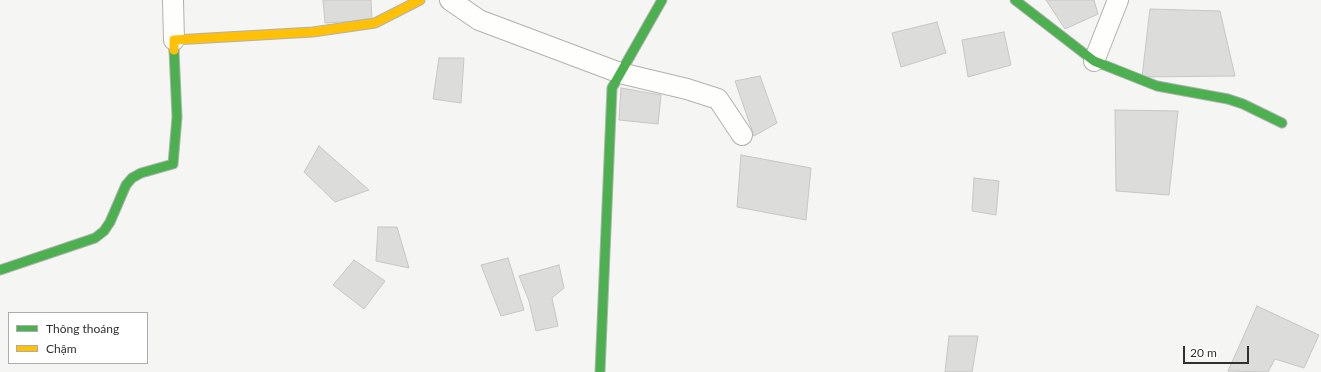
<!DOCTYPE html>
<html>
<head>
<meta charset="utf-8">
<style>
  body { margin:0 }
  #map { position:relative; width:1321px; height:372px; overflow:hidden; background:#f5f6f3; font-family:Lato,sans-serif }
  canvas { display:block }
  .legend { position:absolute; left:8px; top:312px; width:140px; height:52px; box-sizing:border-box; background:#fff; border:1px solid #acacab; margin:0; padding:5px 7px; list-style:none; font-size:12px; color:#30302e }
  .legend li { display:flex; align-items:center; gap:8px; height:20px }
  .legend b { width:20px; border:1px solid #acacab }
  .scale { position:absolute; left:1183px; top:346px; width:66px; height:18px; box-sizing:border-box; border:2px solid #30302e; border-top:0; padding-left:5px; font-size:12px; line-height:14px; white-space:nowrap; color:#30302e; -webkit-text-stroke:3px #fff; paint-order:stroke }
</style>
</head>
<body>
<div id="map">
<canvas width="1321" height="372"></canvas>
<ul class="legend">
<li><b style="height:5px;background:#4caf50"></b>Thông thoáng</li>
<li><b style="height:5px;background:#ffc107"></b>Chậm</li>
</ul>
<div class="scale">20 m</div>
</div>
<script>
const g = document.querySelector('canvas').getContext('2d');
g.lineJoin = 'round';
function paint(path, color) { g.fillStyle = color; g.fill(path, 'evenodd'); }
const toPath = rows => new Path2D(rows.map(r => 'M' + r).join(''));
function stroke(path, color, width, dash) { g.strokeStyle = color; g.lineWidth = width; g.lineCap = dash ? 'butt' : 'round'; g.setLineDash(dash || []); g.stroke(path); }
const building = toPath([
  [323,0,371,0,372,20,325,23,323,0],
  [1046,0,1094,0,1098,14,1065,29,1046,0],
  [1150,9,1220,11,1235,76,1142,77,1150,9],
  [937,22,946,53,901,67,892,33,937,22],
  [1004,32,1011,65,968,77,962,40,1004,32],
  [439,58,464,58,461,103,433,99,439,58],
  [760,76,777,123,754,136,735,81,760,76],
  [621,88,661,95,658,124,619,120,621,88],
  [1115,110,1178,111,1169,195,1116,191,1115,110],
  [319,146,369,190,335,202,304,172,319,146],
  [741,155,811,168,806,220,737,207,741,155],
  [974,178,999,181,996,215,972,211,974,178],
  [378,227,397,227,409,268,376,261,378,227],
  [508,258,524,310,501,316,481,265,508,258],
  [354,260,385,281,364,309,333,285,354,260],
  [559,265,564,288,552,298,558,326,536,331,529,301,519,276,559,265],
  [1257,306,1319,335,1304,368,1275,359,1268,372,1228,371,1257,306],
  [949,336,978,336,972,372,945,372,949,336]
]);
const street = toPath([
  [173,0,174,40],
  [450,0,479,20,620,73,687,89,718,99,742,135],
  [1094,61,1118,0]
]);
const fast = toPath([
  [1015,0,1094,61,1157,86,1228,99,1243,104,1282,123],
  [0,270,95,238,104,231,110,222,126,185,132,178,141,173,173,164,177,117,174,50],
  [600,372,612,88,662,0]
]);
const slow = toPath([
  [174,50,174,40,313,32,375,23,420,0]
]);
paint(building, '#dcdddb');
stroke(building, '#c6c7c5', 1);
stroke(street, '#b1b2b0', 22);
stroke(fast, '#b1b2b0', 11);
stroke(slow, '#b1b2b0', 11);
stroke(street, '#fefefd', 20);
stroke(fast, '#4caf50', 9);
stroke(slow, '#ffc107', 9);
</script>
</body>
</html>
